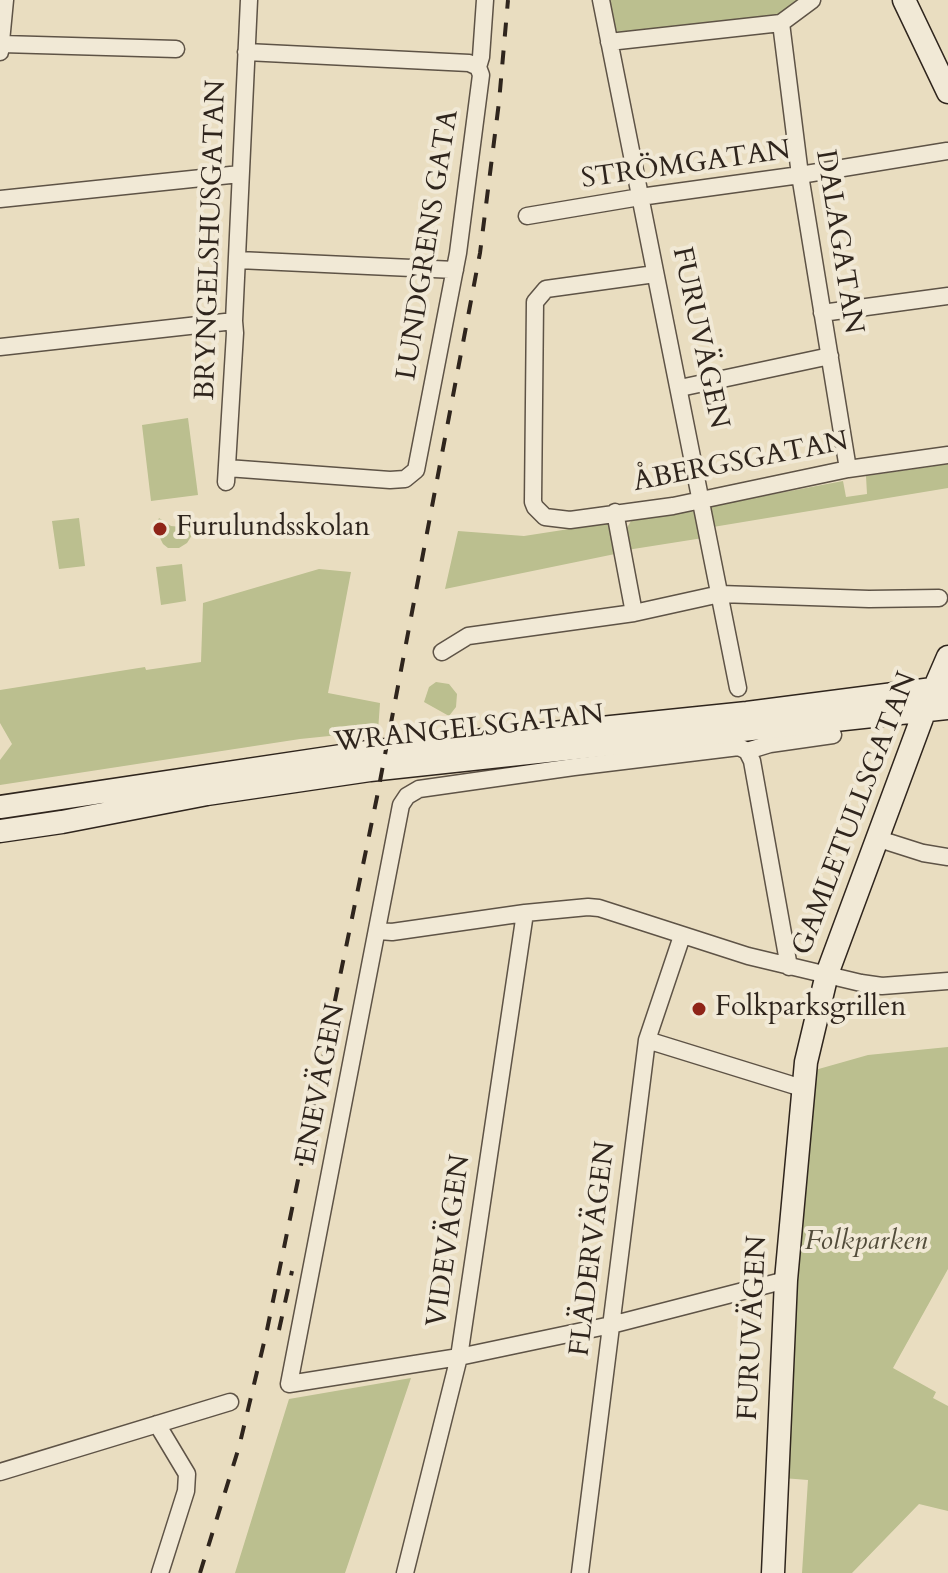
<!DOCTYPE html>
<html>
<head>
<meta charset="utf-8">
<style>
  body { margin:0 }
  canvas { display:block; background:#e9ddc0 }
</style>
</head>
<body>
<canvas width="948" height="1573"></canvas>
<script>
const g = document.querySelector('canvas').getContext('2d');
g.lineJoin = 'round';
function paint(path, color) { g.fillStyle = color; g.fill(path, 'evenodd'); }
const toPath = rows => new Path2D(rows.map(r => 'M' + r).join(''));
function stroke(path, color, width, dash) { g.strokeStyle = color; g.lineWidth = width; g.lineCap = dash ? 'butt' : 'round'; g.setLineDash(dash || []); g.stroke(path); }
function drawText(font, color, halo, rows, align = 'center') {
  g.font = font + ' Cardo,serif'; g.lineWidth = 8; g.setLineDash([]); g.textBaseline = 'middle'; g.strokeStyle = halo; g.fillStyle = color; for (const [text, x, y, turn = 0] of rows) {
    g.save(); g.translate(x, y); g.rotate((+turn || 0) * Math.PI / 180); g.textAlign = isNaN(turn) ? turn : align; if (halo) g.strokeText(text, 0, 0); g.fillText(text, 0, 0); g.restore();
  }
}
const green = toPath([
  [607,0,798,0,776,16,620,36,612,23],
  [188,418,198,495,151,501,142,425],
  [948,464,948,488,713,527,711,506,843,481,846,497,867,494,866,476],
  [689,510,698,514,703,538,627,550,624,533,631,521],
  [79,518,85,566,59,569,52,521],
  [159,518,171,526,182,527,195,524,194,532,187,543,179,548,168,548,163,544,155,528],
  [608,523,615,554,445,589,458,531,524,536],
  [182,564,186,601,161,605,156,567],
  [319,569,351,572,328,693,380,703,378,731,300,739,0,785,0,760,12,744,0,723,0,690,145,667,146,670,201,662,203,603],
  [436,682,449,684,457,694,456,707,449,716,424,702,429,687],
  [948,1047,948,1269,893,1368,936,1392,933,1398,948,1406,948,1511,919,1504,852,1573,802,1573,808,1480,770,1477,808,1072,868,1055],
  [411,1378,345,1573,235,1573,289,1399]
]);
const street = toPath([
  [601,0,738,688],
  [781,23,800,175,848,469],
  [609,42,781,23,812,0],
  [2,44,176,49],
  [0,52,5,0],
  [478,67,481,57,485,0],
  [0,199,240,174],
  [527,216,640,197,800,175,947,151],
  [238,260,455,270],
  [655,274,546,289,535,302,533,502,535,507,545,517,570,520,673,506,848,469,948,455],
  [822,313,948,296],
  [0,347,234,321],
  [680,388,830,356],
  [227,468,390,480,405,479,416,470,458,253,481,75,478,67,469,63,246,52],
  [226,482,235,333,234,321,249,0],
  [634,613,720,594,869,599,939,598],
  [442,652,468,636,634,613,615,512],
  [747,751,739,747,574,767,419,789,407,796,401,805,289,1384,459,1357,611,1325,786,1280],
  [747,751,752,761,789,967],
  [747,751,770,744,833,735],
  [879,839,923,853,948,857],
  [379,931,392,932,525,913,588,907,599,908,748,956,861,983,882,986,948,981],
  [647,1040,802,1088],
  [157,1424,187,1474,186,1491,160,1573],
  [0,1472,230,1402],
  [405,1573,459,1357,525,913],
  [580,1573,647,1040,682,936]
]);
const secondary = toPath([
  [904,0,948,92],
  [0,807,368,752,747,713,948,687],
  [0,831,62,822,207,794,370,770,948,708],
  [773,1573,786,1280,806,1062,827,974,925,710,948,657]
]);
const rail = toPath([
  [279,1330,292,1271],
  [200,1573,239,1447,267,1330,377,797,480,253,499,102,508,0]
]);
const markers = [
  [160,529,8,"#8f2418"],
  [699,1009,8,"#8f2418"]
];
const streetNames = [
  ["STRÖMGATAN",686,166,-8],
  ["BRYNGELSHUSGATAN",212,240,-88],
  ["DALAGATAN",838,242,81],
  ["LUNDGRENS GATA",429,245,-81],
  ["FURUVÄGEN",699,338,78],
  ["ÅBERGSGATAN",741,463,-11],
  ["WRANGELSGATAN",469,730,-6],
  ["GAMLETULLSGATAN",856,814,-69],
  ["ENEVÄGEN",322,1084,-79],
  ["VIDEVÄGEN",450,1241,-82],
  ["FLÄDERVÄGEN",594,1249,-83],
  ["FURUVÄGEN",754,1328,-87]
];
const poiNames = [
  ["Furulundsskolan",176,529],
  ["Folkparksgrillen",715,1009]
];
const parkNames = [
  ["Folkparken",866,1243]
];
paint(green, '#bbbf8f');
stroke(street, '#5e5346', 19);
stroke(secondary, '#2f251d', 25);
stroke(street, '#f1e9d6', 16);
stroke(secondary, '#f1e9d6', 22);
stroke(rail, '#2f251d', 4, [14, 14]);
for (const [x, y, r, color] of markers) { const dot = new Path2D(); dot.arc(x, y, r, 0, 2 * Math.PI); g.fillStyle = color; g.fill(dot); stroke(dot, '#f1e9d6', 3); }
drawText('28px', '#2f251d', '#f1e9d6', streetNames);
drawText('28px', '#2f251d', '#f1e9d6', poiNames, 'left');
drawText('italic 28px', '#524c3a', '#f1e9d6', parkNames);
</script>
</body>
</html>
